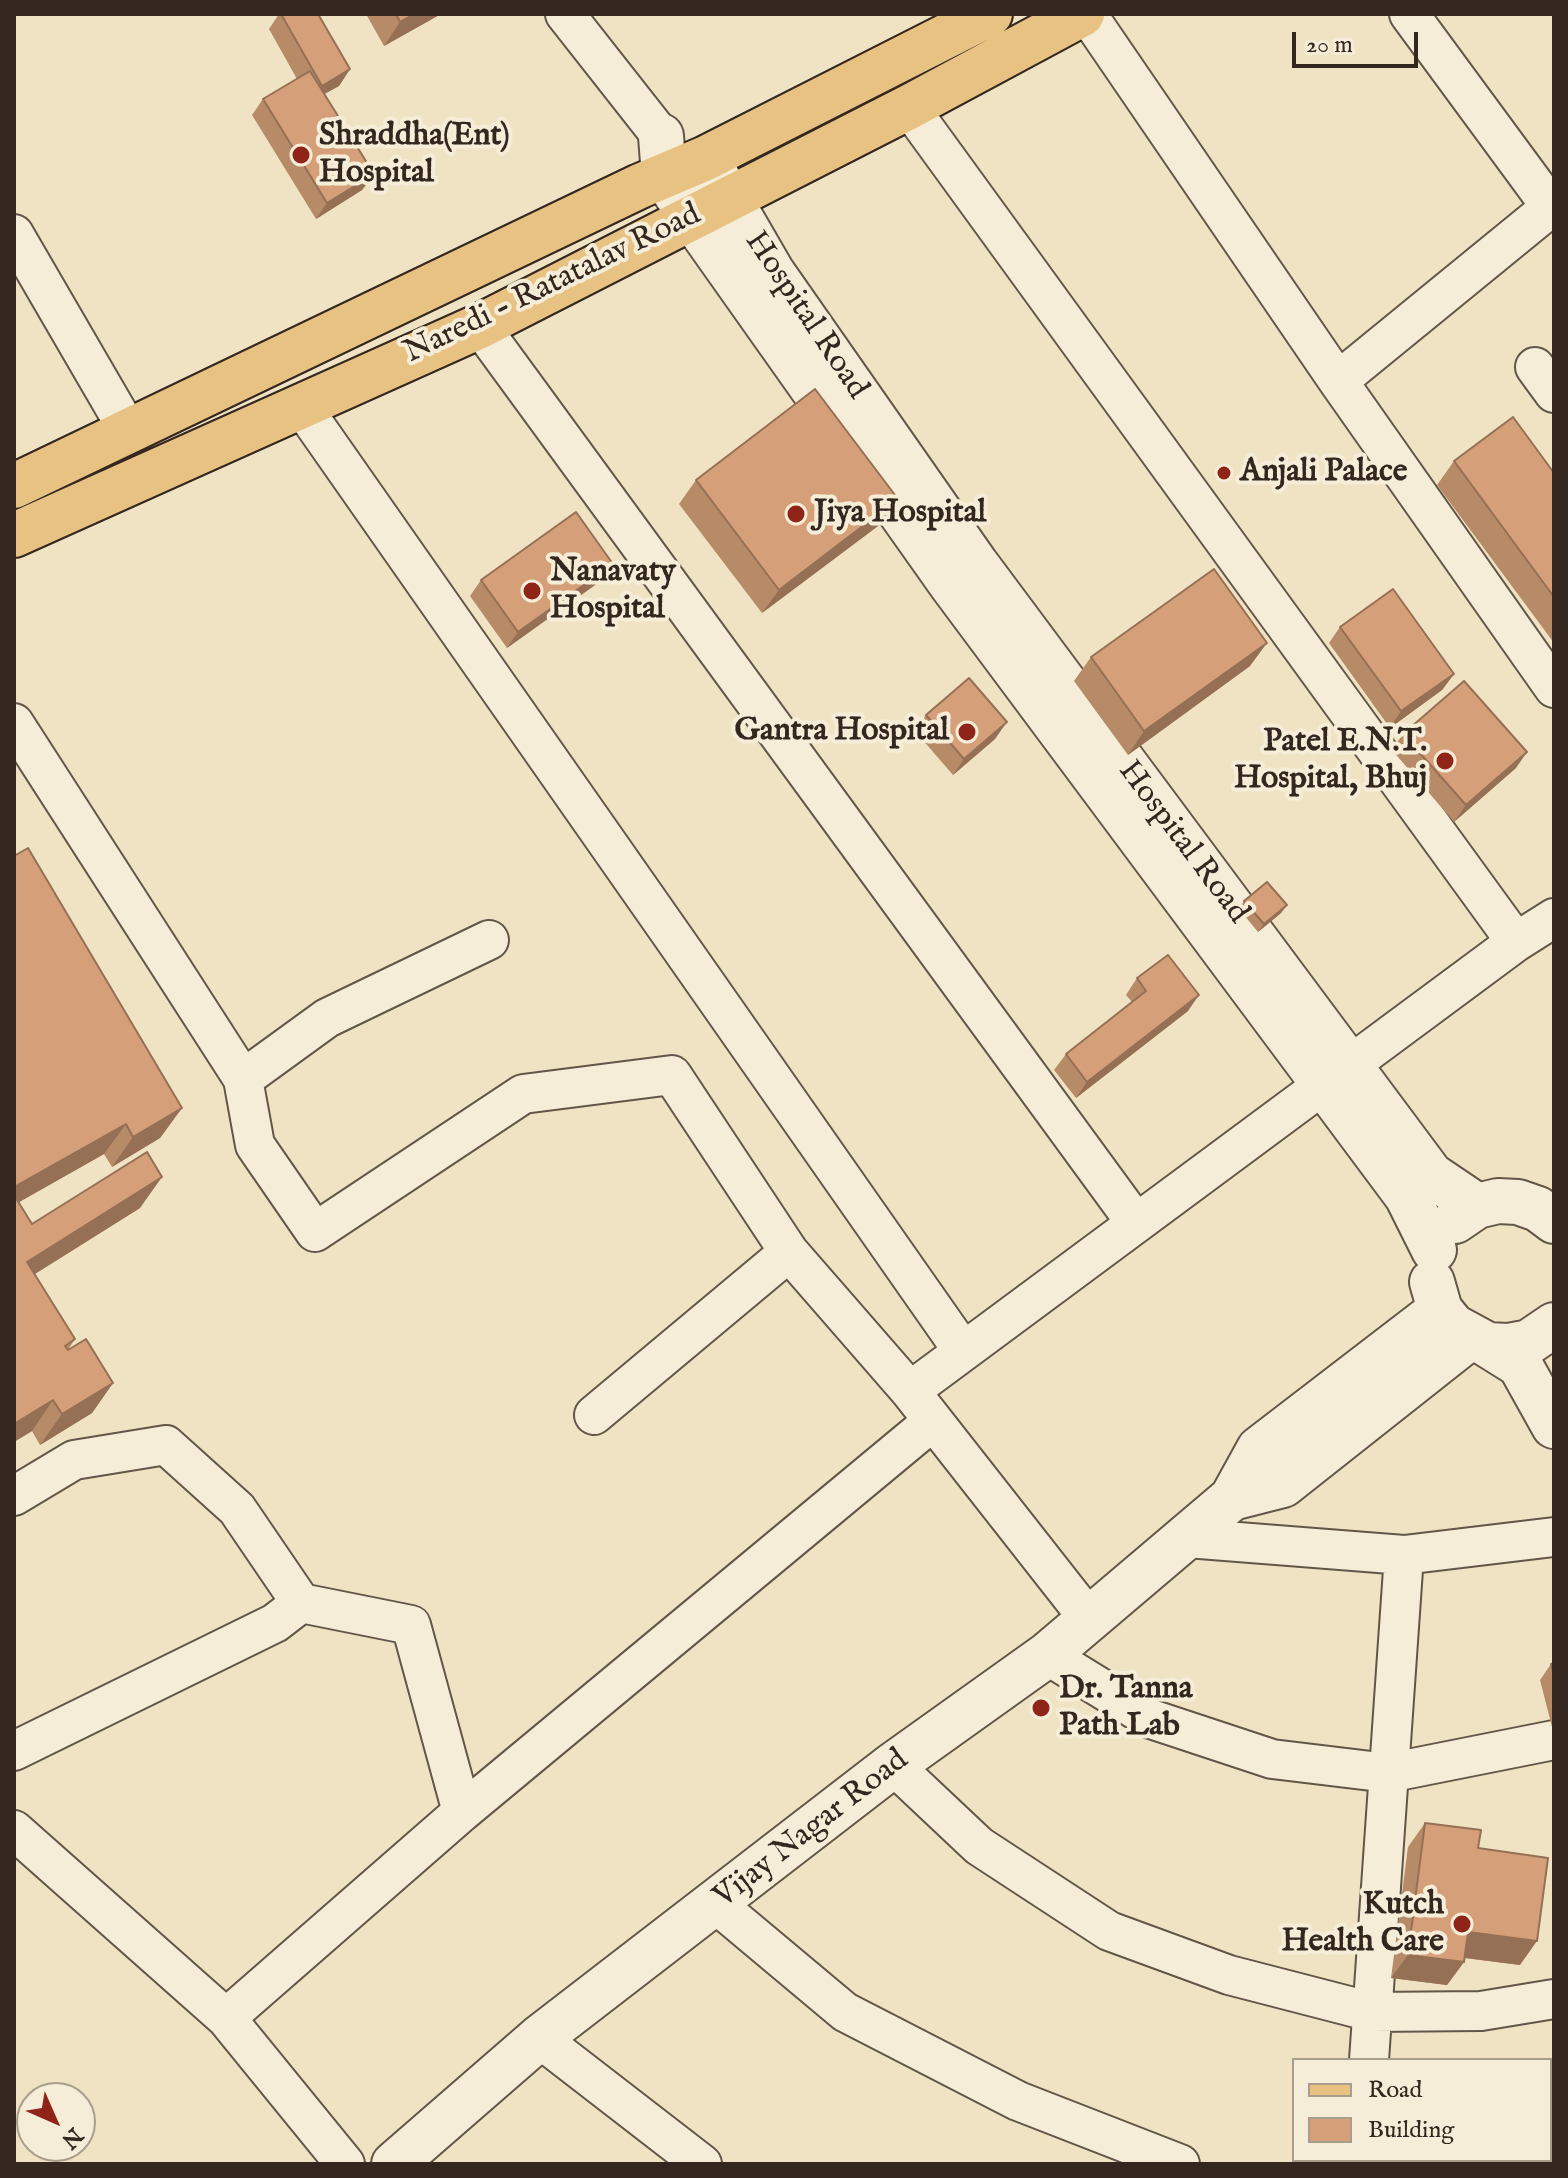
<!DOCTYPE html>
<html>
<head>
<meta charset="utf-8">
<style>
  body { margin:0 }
  #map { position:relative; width:1568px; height:2178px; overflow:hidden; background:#f0e3c3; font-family:"IM FELL English",serif }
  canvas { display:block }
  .frame { position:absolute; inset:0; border:16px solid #33271f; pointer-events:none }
  .legend { position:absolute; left:1292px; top:2058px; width:260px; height:104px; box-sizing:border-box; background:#f5edd8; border:2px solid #a79e8e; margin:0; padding:10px 14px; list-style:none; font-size:24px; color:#33271f }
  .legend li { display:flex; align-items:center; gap:16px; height:40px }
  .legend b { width:40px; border:2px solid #a79e8e }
  .north { position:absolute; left:16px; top:2082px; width:80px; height:80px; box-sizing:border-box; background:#f5edd8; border:2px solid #a79e8e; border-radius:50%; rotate:135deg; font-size:22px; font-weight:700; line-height:32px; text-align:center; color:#33271f }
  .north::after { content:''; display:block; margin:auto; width:28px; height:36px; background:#8f2418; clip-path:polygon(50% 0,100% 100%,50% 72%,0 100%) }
  .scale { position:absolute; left:1292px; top:32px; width:126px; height:36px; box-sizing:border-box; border:4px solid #33271f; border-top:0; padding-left:10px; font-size:24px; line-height:28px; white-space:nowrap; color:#33271f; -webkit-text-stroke:6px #f5edd8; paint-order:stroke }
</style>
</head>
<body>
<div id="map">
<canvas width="1568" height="2178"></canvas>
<div class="frame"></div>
<ul class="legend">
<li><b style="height:10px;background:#e8c282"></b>Road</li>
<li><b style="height:22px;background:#d5a079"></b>Building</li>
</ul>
<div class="north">N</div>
<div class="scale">20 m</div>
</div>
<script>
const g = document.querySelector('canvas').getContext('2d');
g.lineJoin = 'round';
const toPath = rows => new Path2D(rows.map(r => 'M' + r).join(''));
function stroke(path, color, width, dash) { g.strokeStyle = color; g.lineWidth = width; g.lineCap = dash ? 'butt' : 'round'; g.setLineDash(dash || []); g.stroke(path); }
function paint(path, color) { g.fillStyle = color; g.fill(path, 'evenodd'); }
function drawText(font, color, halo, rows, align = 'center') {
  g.font = font + ' "IM FELL English",serif'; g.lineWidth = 8; g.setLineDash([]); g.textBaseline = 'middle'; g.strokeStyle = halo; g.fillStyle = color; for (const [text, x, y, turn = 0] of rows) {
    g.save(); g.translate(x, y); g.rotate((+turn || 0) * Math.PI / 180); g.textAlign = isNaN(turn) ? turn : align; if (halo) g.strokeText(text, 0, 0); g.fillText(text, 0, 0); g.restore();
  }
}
const minor = toPath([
  [565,14,661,136],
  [1087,14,1338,381,1554,688],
  [1409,14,1554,211],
  [909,107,1516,942],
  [14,234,129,432],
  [480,326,1136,1223],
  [1535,367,1554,393],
  [1338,381,1551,207],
  [300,404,963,1351],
  [14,723,243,1079,255,1145,315,1232,523,1094,672,1075,789,1252,910,1391,1089,1619],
  [243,1079,327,1018,489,940],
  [910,1391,1516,942,1554,918],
  [594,1415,789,1252],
  [14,1496,74,1460,166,1445,237,1509,301,1603,275,1623,14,1751],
  [1187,1538,1404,1555,1554,1537],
  [301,1603,411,1625,462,1812],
  [1047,1655,1151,1719,1272,1759,1388,1773,1554,1740],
  [893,1765,979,1846,1109,1931,1229,1975,1372,2012,1481,2011,1554,1999],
  [14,1830,226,2018,345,2164],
  [716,1904,845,2012,1018,2101,1180,2164],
  [226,2018,462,1812,933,1421],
  [539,2038,702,2164],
  [1369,2060,1404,1555],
  [1362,2164,1362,2160]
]);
const tertiary = toPath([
  [661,136,664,176,692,218,951,584,1407,1196,1434,1250],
  [710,165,772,272,976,564,1431,1175,1477,1206],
  [1455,1221,1477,1206,1498,1201,1518,1202,1538,1209,1554,1221],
  [1432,1282,1440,1310,1453,1326,1488,1345,1508,1346,1529,1342,1554,1325],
  [1488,1345,1520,1365,1554,1426],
  [1232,1498,1283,1485,1469,1338],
  [394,2164,539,2038,893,1765,1047,1655,1232,1498,1259,1449,1440,1310]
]);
const primary = toPath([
  [14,486,640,186,706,158,990,14],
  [14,535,480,326,909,107,1082,14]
]);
const wall = toPath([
  [279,14,318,14,350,69,339,86,324,94,374,174,362,190,316,219,252,115,263,99,297,79,269,29],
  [366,14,441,14,384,46],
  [1454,461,1554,473,1554,643,1437,485],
  [696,480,898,499,882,523,762,613,679,504],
  [613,564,602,580,507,648,470,596,481,580],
  [1340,627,1454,674,1442,690,1390,728,1329,643],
  [1091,657,1250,666,1128,755,1074,681],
  [926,715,995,739,953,775,915,731],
  [1403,734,1516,768,1454,822,1392,750],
  [14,856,182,1108,160,1138,112,1167,104,1154,19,1202,32,1224,140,1208,35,1274,75,1339,68,1350,113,1383,92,1413,40,1445,32,1431,14,1442],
  [1244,901,1287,905,1281,913,1258,932,1239,909],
  [1137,978,1188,1011,1076,1098,1054,1070,1066,1054,1132,1002,1126,995],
  [1554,1663,1554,1731,1553,1731,1540,1680,1551,1664],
  [1425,1823,1478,1848,1520,1965,1464,1958,1464,1962,1447,1985,1391,1978,1408,1847]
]);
const shadedWall = toPath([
  [415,14,441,14,384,46,400,22],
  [350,69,339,86,310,102,322,86],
  [374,174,362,190,316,219,327,203],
  [898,499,882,523,762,613,779,590],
  [613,564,602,580,507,648,518,632],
  [1267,643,1250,666,1128,755,1144,731],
  [1454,674,1442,690,1390,728,1401,711],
  [1007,722,995,739,953,775,964,759],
  [1527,752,1516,768,1454,822,1466,805],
  [1287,905,1281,913,1258,932,1264,924],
  [1199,995,1188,1011,1076,1098,1087,1082],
  [182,1108,160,1138,112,1167,133,1137],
  [126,1124,104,1154,14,1205,14,1187],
  [162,1177,140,1208,14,1287,27,1262],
  [113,1383,92,1413,40,1445,62,1414],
  [53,1400,32,1431,14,1442,14,1424],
  [1468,1932,1537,1941,1520,1965,1451,1956],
  [1408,1955,1464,1962,1447,1985,1391,1978]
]);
const building = toPath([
  [281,14,318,14,350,69,322,86,281,14],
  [396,14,415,14,400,22,396,14],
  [310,71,374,174,327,203,263,99,310,71],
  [815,389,898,499,779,590,696,480,815,389],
  [1513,417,1554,473,1554,597,1454,461,1513,417],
  [576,512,613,564,518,632,481,580,576,512],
  [1214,569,1267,643,1144,731,1091,657,1214,569],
  [1393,589,1454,674,1401,711,1340,627,1393,589],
  [969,678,1007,722,964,759,926,715,969,678],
  [1464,681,1527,752,1466,805,1403,734,1464,681],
  [28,848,182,1108,133,1137,126,1124,14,1187,14,856,28,848],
  [1267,882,1287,905,1264,924,1244,901,1267,882],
  [1168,955,1199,995,1087,1082,1066,1054,1146,991,1137,978,1168,955],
  [147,1152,162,1177,27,1262,75,1339,65,1346,68,1350,86,1339,113,1383,62,1414,53,1400,14,1424,14,1195,32,1224,147,1152],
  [1554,1663,1554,1676,1551,1664,1554,1663],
  [1425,1823,1481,1830,1478,1848,1548,1858,1537,1941,1468,1932,1464,1962,1408,1955,1425,1823]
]);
const markers = [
  [301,155,10,"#8f2418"],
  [1224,473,8,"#8f2418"],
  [796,514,10,"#8f2418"],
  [532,591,10,"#8f2418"],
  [967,732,10,"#8f2418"],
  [1445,761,10,"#8f2418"],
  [1041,1708,10,"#8f2418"],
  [1462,1924,10,"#8f2418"]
];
const poiNames = [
  ["Shraddha(Ent)",319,137],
  ["Hospital",319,174],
  ["Anjali Palace",1240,473],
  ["Jiya Hospital",814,514],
  ["Nanavaty",550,573],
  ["Hospital",550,610],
  ["Gantra Hospital",949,732,"right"],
  ["Patel E.N.T.",1427,743,"right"],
  ["Hospital, Bhuj",1427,780,"right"],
  ["Dr. Tanna",1059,1690],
  ["Path Lab",1059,1727],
  ["Kutch",1444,1906,"right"],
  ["Health Care",1444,1943,"right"]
];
const streetNames = [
  ["Naredi - Ratatalav Road",553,285,-26],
  ["Hospital Road",805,316,56],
  ["Hospital Road",1182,843,53],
  ["Vijay Nagar Road",812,1830,-38]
];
stroke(minor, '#625648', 42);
stroke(tertiary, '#625648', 48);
stroke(primary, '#33271f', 48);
stroke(minor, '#f5edd8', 38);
stroke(tertiary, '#f5edd8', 44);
stroke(primary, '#e8c282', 44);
paint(wall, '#b78a68');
paint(shadedWall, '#957055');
paint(building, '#d5a079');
stroke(building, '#957055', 2);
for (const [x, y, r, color] of markers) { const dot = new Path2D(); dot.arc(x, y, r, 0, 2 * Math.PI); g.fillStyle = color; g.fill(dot); stroke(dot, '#f5edd8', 3); }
drawText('bold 32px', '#33271f', '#f5edd8', poiNames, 'left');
drawText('32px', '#33271f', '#f5edd8', streetNames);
</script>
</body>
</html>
